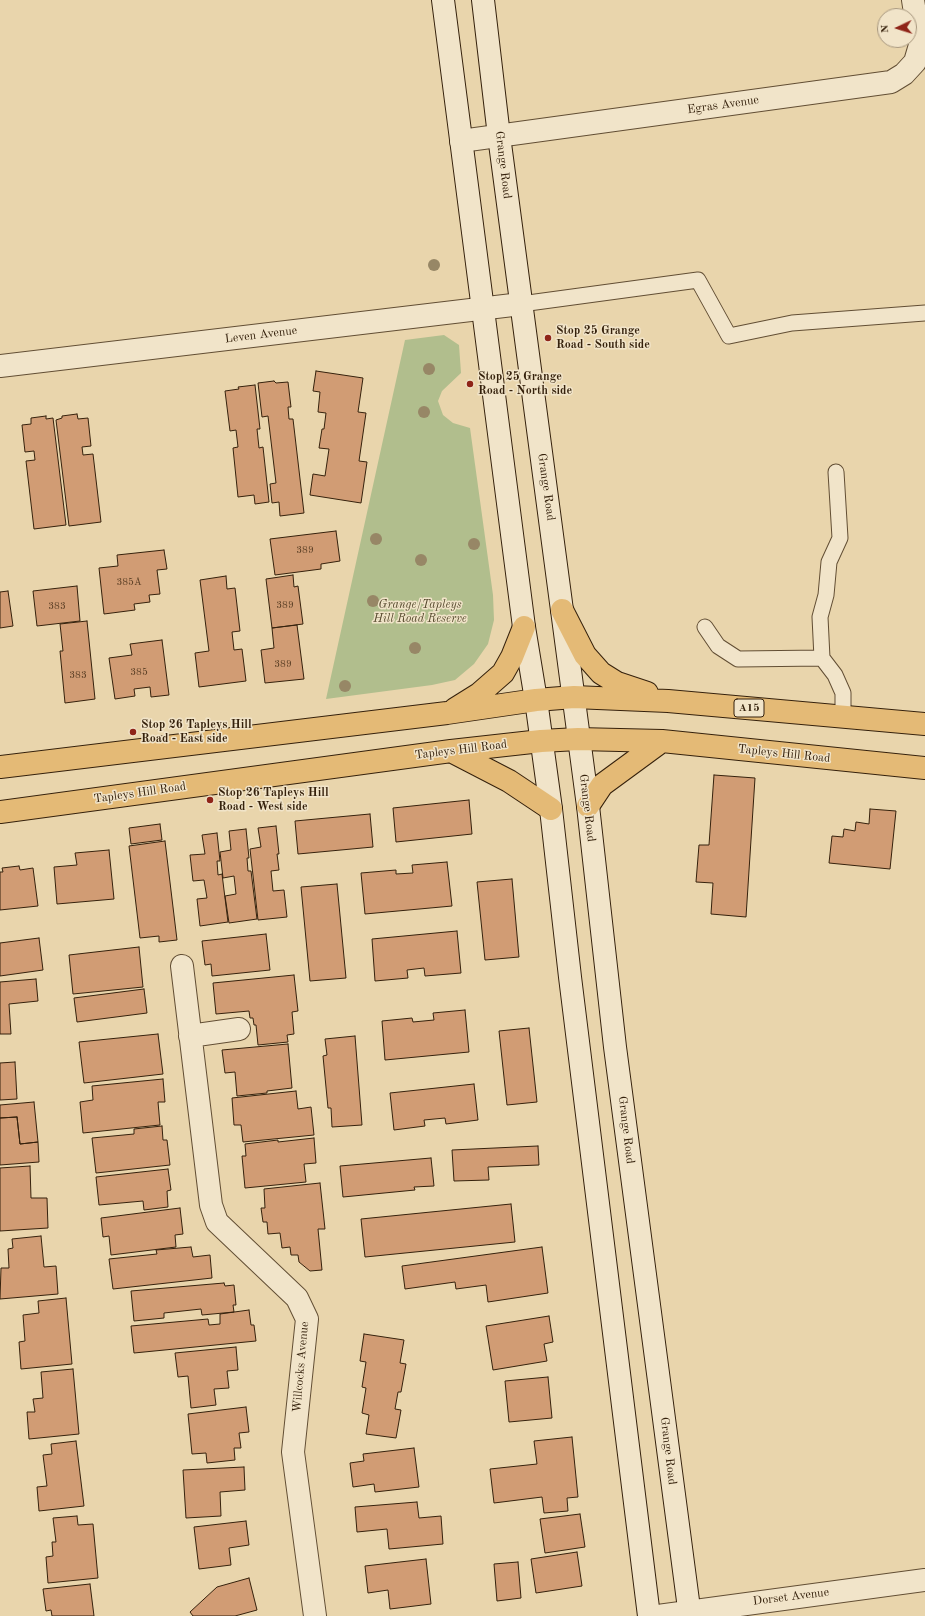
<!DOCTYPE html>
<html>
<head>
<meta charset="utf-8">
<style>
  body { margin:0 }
  #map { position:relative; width:925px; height:1616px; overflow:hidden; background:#e9d5ac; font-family:"Old Standard TT",serif }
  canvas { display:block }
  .north { position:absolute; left:877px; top:8px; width:40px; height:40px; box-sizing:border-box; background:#f1e4c9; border:1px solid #a6967d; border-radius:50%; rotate:266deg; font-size:11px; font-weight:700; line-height:16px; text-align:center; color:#35210c }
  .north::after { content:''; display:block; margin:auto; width:14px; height:18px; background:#8f2418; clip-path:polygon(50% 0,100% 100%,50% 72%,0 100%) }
</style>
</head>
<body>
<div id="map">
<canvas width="925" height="1616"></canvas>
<div class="north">N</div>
</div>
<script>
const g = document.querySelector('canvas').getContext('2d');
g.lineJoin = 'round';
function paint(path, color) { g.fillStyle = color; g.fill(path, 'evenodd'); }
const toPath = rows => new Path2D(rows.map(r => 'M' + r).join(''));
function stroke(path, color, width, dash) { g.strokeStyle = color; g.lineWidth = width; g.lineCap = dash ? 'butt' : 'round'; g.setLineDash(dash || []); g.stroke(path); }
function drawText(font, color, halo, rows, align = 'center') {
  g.font = font + ' "Old Standard TT",serif'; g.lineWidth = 3; g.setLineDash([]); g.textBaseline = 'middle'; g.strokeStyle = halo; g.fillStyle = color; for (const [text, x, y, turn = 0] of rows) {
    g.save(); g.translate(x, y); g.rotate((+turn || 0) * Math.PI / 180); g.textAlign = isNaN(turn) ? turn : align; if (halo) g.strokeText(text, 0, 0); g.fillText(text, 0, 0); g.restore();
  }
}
const green = toPath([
  [444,335,459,345,461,373,442,391,438,401,443,415,453,423,470,428,493,595,494,620,488,644,474,664,455,680,432,685,326,699,405,340]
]);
const building = toPath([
  [316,371,363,378,358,412,366,413,359,461,367,462,361,503,310,495,313,474,325,476,329,449,319,448,322,429,324,429,326,413,318,412,320,392,313,391,316,371],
  [274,381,276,383,288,382,291,407,288,407,289,419,293,419,304,513,280,516,279,502,272,503,270,484,276,483,268,416,262,417,258,383,274,381],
  [255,385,260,429,257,429,259,448,263,447,269,502,255,504,254,495,238,497,233,448,238,447,236,430,230,431,225,391,239,389,238,387,255,385],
  [77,414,78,419,88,418,91,446,82,447,83,455,93,454,101,522,69,526,56,420,62,418,62,416,77,414],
  [46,416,46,419,53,418,66,525,34,529,26,461,35,460,34,451,25,452,22,425,31,424,31,418,46,416],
  [336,531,340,561,321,564,321,569,275,575,270,539,336,531],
  [164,550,167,569,157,570,160,594,149,595,150,602,134,604,135,610,104,614,99,568,118,566,117,555,164,550],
  [293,575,294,587,298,586,303,624,272,628,266,579,293,575],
  [226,576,227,589,235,588,240,631,232,632,234,650,242,649,246,681,199,687,195,653,209,651,200,580,226,576],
  [77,586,80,621,37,626,33,591,77,586],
  [8,591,13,626,0,628,0,592,8,591],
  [87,621,95,699,65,703,60,651,63,651,60,624,87,621],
  [297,625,304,679,265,683,261,650,274,648,272,628,297,625],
  [162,640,169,695,151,697,150,687,134,689,135,696,115,699,109,658,132,655,130,644,162,640],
  [714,775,755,778,746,917,711,914,713,883,696,882,699,845,709,845,714,775],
  [469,800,472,834,396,842,393,808,469,800],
  [870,809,896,811,890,869,829,863,832,836,843,837,844,829,855,831,856,822,869,824,870,809],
  [370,814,373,847,298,854,295,821,370,814],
  [160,824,162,840,131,844,129,828,160,824],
  [276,826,279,854,277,854,279,870,271,871,273,891,284,890,287,917,258,920,250,849,261,847,258,828,276,826],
  [246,829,249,858,247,858,248,871,251,871,257,919,229,923,225,896,236,894,234,876,223,878,220,852,231,850,229,831,246,829],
  [217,833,220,861,217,861,218,875,222,874,228,922,200,926,197,899,207,898,204,880,193,881,190,855,205,854,202,835,217,833],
  [165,841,177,940,159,942,159,936,140,938,129,846,165,841],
  [109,850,114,899,57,904,54,867,77,865,75,853,109,850],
  [447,862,452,906,365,914,361,873,396,870,396,874,413,873,412,865,447,862],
  [19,866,20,870,33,868,38,906,0,910,0,872,3,872,2,868,19,866],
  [512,879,519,957,485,960,477,882,512,879],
  [337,884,346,978,310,981,301,887,337,884],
  [457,931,461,973,425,976,424,968,407,970,408,978,375,981,372,939,457,931],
  [266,934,270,970,212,976,211,964,205,965,202,941,266,934],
  [39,938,43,970,0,976,0,943,39,938],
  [139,947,143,987,73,994,69,955,139,947],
  [294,975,298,1011,292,1012,294,1034,287,1035,288,1042,258,1045,256,1025,254,1025,253,1018,250,1018,249,1011,216,1014,213,983,294,975],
  [36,979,38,1001,9,1004,11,1034,0,1034,0,982,36,979],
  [144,989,147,1013,77,1022,74,998,144,989],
  [465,1010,469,1052,385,1060,382,1021,412,1018,413,1022,434,1020,433,1013,465,1010],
  [529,1028,537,1102,507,1105,499,1031,529,1028],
  [158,1034,163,1074,84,1083,79,1042,158,1034],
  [355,1036,362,1125,332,1127,331,1108,328,1108,323,1056,327,1055,325,1039,355,1036],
  [288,1044,292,1088,267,1091,267,1093,237,1096,235,1072,225,1073,222,1050,288,1044],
  [15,1062,17,1099,0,1100,0,1063,15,1062],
  [163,1079,165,1102,158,1102,160,1125,83,1133,80,1102,93,1100,92,1086,163,1079],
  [474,1084,478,1120,446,1124,445,1118,424,1120,425,1126,394,1130,390,1093,474,1084],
  [296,1091,298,1109,311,1107,314,1135,243,1142,241,1125,234,1125,232,1098,296,1091],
  [34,1102,38,1142,20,1144,17,1117,0,1118,0,1105,34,1102],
  [17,1117,20,1144,38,1142,39,1162,0,1165,0,1118,17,1117],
  [162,1126,163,1140,167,1140,170,1165,96,1173,92,1138,134,1134,134,1129,162,1126],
  [314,1138,316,1163,304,1164,306,1182,245,1188,242,1156,246,1156,245,1144,278,1140,278,1142,314,1138],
  [538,1146,539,1165,488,1167,489,1180,454,1181,452,1150,538,1146],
  [431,1158,434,1186,414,1187,415,1190,343,1197,340,1166,431,1158],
  [30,1166,31,1198,47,1198,48,1228,0,1231,0,1168,30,1166],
  [168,1169,171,1190,167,1191,168,1207,144,1210,143,1201,99,1205,96,1177,168,1169],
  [320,1183,325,1229,318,1229,322,1270,310,1271,299,1262,298,1255,291,1255,290,1247,282,1248,280,1233,268,1234,267,1222,263,1222,261,1208,265,1208,264,1189,320,1183],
  [511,1204,515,1242,365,1257,361,1219,511,1204],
  [180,1208,183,1234,175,1235,176,1247,111,1255,109,1236,103,1237,101,1218,180,1208],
  [41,1236,44,1267,56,1266,58,1294,0,1299,1,1268,9,1268,8,1249,13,1248,12,1239,41,1236],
  [191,1247,193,1257,210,1255,212,1278,113,1289,109,1259,157,1254,156,1250,191,1247],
  [542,1247,548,1293,488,1302,486,1285,456,1289,455,1282,405,1289,402,1266,542,1247],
  [224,1283,225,1286,234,1285,236,1305,233,1305,234,1312,202,1315,201,1309,164,1313,164,1318,134,1321,131,1291,224,1283],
  [66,1298,72,1364,21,1369,19,1342,25,1341,23,1315,39,1313,38,1301,66,1298],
  [249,1310,251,1325,254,1325,256,1341,134,1353,131,1326,208,1319,209,1325,220,1324,220,1314,249,1310],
  [549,1316,553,1342,544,1344,547,1361,493,1370,486,1326,549,1316],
  [364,1334,404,1340,400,1363,406,1364,401,1392,398,1392,395,1409,401,1410,396,1438,366,1434,369,1415,362,1413,366,1388,362,1387,366,1362,360,1361,364,1334],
  [236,1347,238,1370,227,1371,229,1388,214,1389,216,1405,191,1408,188,1376,178,1377,175,1353,236,1347],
  [73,1369,79,1434,29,1439,27,1412,35,1412,33,1399,43,1398,41,1372,73,1369],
  [548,1377,552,1418,509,1422,505,1381,548,1377],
  [246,1407,249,1432,239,1433,241,1448,234,1448,235,1460,207,1463,206,1453,192,1454,188,1414,246,1407],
  [572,1437,578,1497,567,1498,568,1511,544,1513,542,1497,494,1503,490,1469,537,1464,534,1441,572,1437],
  [76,1441,84,1506,39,1511,37,1487,47,1486,43,1455,52,1454,51,1444,76,1441],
  [414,1448,419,1487,375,1492,374,1484,353,1487,350,1463,364,1461,363,1454,414,1448],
  [244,1467,245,1490,220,1492,221,1516,186,1518,183,1470,244,1467],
  [417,1502,419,1518,441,1516,443,1544,389,1549,387,1529,357,1532,355,1507,417,1502],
  [580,1514,585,1547,545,1553,540,1519,580,1514],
  [77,1516,78,1525,93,1524,98,1578,48,1583,46,1557,53,1556,52,1542,56,1542,53,1518,77,1516],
  [246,1521,249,1545,229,1548,231,1565,199,1569,194,1527,246,1521],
  [577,1552,582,1586,536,1593,531,1559,577,1552],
  [426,1559,431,1604,390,1609,388,1590,368,1593,365,1566,426,1559],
  [518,1562,521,1598,497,1601,494,1564,518,1562],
  [249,1578,257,1610,235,1616,193,1616,190,1612,217,1587,249,1578],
  [90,1584,94,1616,52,1616,51,1610,46,1611,43,1589,90,1584]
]);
const lane = toPath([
  [521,304,698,280,729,336,792,323,925,313],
  [836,472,840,538,829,562,826,595,820,617,822,658,835,675,843,693,843,717],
  [705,627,718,646,738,659,822,658]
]);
const street = toPath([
  [461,141,891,82,904,74,915,62,920,45,913,0],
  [0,366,521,304],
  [182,966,211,1205,217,1222,297,1298,307,1319,293,1452,315,1616],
  [190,1036,239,1029],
  [658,1616,925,1580]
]);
const secondary = toPath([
  [443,0,524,627,536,700,551,809,570,977,649,1616],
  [483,0,499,136,588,806,615,1047,690,1616]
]);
const primary = toPath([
  [562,610,585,655,601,673,617,683,647,693],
  [455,709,479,694,503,673,512,657,524,627],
  [451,751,509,781,551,809],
  [0,767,447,713,536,700,574,697,668,701,925,724],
  [588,806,602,785,662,741],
  [0,812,451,751,541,741,578,739,662,741,925,768]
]);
const trees = [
  [434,265],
  [429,369],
  [424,412],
  [376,539],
  [474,544],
  [421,560],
  [373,601],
  [415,648],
  [345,686]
];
const markers = [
  [548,338,4,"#8f2418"],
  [470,384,4,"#8f2418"],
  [133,732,4,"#8f2418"],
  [210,800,4,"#8f2418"]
];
const numberNames = [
  ["389",305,550],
  ["385A",129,582],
  ["389",285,605],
  ["383",57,606],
  ["389",283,664],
  ["385",139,672],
  ["383",78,675]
];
const shields = [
  [749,708,30]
];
const shieldNames = [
  ["A15",749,708]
];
const streetNames = [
  ["Egras Avenue",723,105,-8],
  ["Grange Road",503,165,83],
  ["Leven Avenue",261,335,-7],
  ["Grange Road",546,487,82],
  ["Tapleys Hill Road",461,750,-7],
  ["Tapleys Hill Road",784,754,6],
  ["Tapleys Hill Road",140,793,-8],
  ["Grange Road",587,808,83],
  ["Grange Road",626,1130,83],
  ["Willcocks Avenue",301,1367,-85],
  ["Grange Road",668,1451,83],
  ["Dorset Avenue",791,1597,-7]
];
const poiNames = [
  ["Stop 25 Grange",556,331],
  ["Road - South side",556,345],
  ["Stop 25 Grange",478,377],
  ["Road - North side",478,391],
  ["Stop 26 Tapleys Hill",141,725],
  ["Road - East side",141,739],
  ["Stop 26 Tapleys Hill",218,793],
  ["Road - West side",218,807]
];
const parkNames = [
  ["Grange/Tapleys",420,605],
  ["Hill Road Reserve",420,619]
];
paint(green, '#b1be8d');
paint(building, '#d19c74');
stroke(building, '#35210c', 1);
stroke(lane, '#624e34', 17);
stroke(street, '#624e34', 24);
stroke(secondary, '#35210c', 24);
stroke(primary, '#35210c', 24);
stroke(lane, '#f1e4c9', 15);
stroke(street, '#f1e4c9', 22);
stroke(secondary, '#f1e4c9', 22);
stroke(primary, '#e4ba76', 22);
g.fillStyle = '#978766';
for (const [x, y] of trees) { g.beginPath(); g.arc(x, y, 6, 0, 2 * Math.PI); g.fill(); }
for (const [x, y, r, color] of markers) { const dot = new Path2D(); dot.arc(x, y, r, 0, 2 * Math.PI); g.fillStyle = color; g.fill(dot); stroke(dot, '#f1e4c9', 1.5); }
drawText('10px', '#5c4026', null, numberNames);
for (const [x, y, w] of shields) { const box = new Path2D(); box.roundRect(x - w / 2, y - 9, w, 18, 3); g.fillStyle = '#f1e4c9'; g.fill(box); stroke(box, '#35210c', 1); }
drawText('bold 11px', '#35210c', null, shieldNames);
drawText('12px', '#35210c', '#f1e4c9', streetNames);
drawText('bold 12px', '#35210c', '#f1e4c9', poiNames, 'left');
drawText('italic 12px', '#54482c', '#f1e4c9', parkNames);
</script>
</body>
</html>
